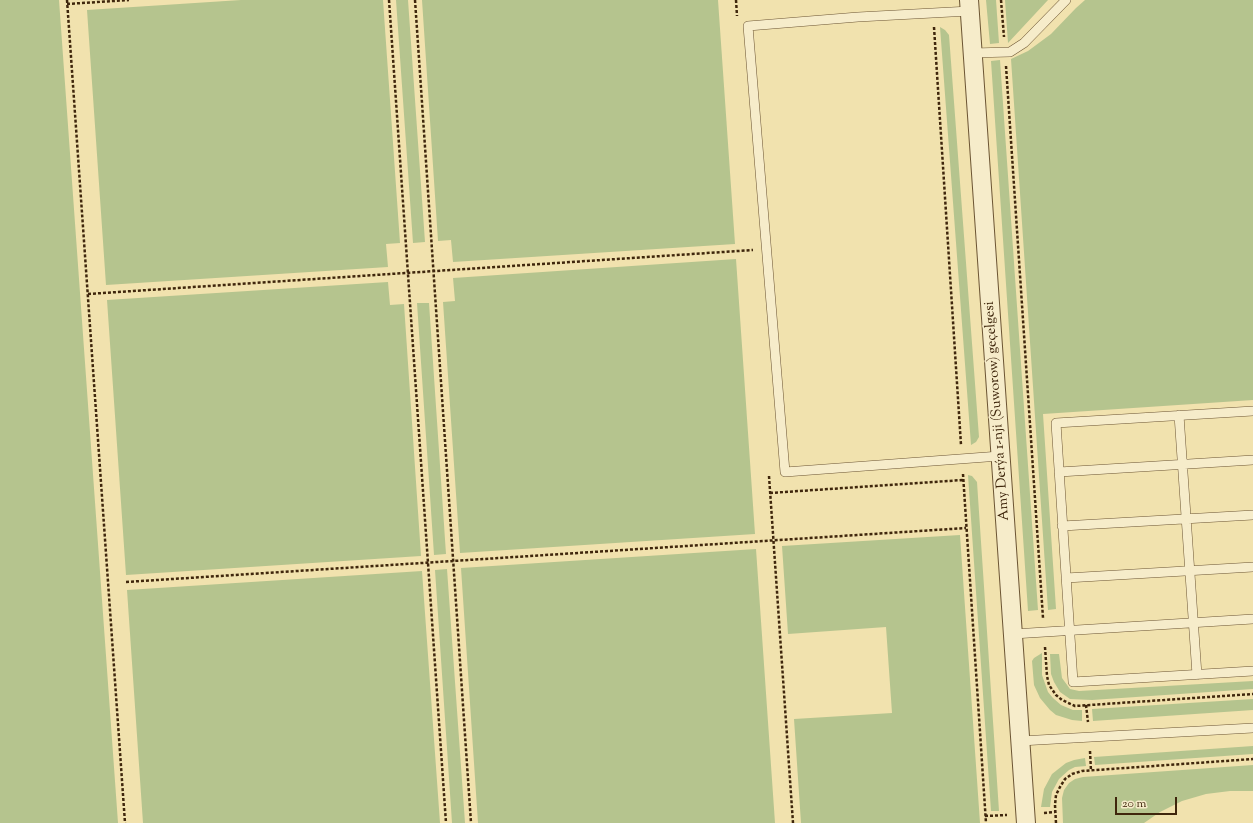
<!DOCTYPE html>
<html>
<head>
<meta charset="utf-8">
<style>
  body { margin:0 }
  #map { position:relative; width:1253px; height:823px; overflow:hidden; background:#f1e2ae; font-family:"Sorts Mill Goudy",serif }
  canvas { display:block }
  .scale { position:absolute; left:1115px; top:797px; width:62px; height:18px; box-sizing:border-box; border:2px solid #3f260c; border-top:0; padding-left:5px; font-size:12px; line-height:14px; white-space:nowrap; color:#3f260c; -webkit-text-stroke:3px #f6ecca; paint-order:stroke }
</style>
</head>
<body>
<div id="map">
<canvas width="1253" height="823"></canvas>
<div class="scale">20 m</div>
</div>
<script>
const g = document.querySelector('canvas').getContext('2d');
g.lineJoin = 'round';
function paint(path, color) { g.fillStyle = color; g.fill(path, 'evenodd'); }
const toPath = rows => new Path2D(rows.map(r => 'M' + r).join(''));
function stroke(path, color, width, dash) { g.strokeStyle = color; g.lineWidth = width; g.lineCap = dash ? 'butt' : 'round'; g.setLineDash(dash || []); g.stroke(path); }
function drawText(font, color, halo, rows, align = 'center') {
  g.font = font + ' "Sorts Mill Goudy",serif'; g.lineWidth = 3; g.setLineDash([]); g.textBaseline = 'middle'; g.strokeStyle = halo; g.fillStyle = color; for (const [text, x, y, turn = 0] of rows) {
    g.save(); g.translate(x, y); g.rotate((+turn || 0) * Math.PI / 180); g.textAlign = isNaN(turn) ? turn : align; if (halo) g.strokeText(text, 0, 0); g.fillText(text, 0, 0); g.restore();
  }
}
const green = toPath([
  [0,0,59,0,118,823,0,823],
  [241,0,383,0,400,243,386,244,388,267,106,285,87,10],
  [396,0,408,0,425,242,413,243],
  [422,0,718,0,735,244,453,262,451,240,438,241],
  [986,0,996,0,999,43,990,44],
  [1005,0,1048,0,1008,43],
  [1085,0,1253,0,1253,400,1043,414,1056,609,1048,610,1011,59,1028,51,1051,34,1076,8],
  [940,27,945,30,949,35,979,437,976,442,971,445],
  [1000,60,1038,610,1028,611,991,61],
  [736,259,755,534,460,553,443,302,455,301,453,278],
  [388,282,390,305,404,304,421,556,126,575,107,300],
  [417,303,429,303,446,554,434,555],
  [968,475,972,476,977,482,999,811,991,811],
  [960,535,980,823,801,823,794,719,892,713,886,627,788,634,782,546],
  [756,549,775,823,478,823,461,568],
  [447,569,465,823,452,823,435,570],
  [422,571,440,823,143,823,127,590],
  [1042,653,1042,675,1048,692,1053,698,1061,705,1073,710,1082,710,1082,721,1072,720,1056,715,1050,710,1040,698,1034,685,1032,661,1034,658],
  [1050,654,1059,654,1062,678,1070,689,1079,691,1253,681,1253,689,1092,700,1070,699,1060,692,1054,682,1051,674],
  [1253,699,1253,710,1093,721,1092,709],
  [1253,746,1253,754,1095,765,1094,757],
  [1085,758,1086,766,1075,767,1069,770,1059,779,1052,792,1050,807,1041,807,1044,789,1052,774,1066,763,1074,760],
  [1253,765,1253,791,1230,791,1206,794,1182,801,1160,812,1144,823,1063,823,1062,798,1064,790,1069,783,1075,779,1083,777]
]);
const path = toPath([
  [67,0,125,823],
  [389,0,446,823],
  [415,0,471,823],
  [736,0,737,16],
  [1001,0,1004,37],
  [67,4,129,0],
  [934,27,961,445],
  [1006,66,1043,618],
  [88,294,753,250],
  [963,474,986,823],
  [769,476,793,823],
  [770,493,963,480],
  [126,582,966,528],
  [1045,647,1047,676,1049,685,1056,695,1062,700,1075,706,1253,694],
  [1086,705,1088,722],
  [1090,751,1091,771],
  [1044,813,1055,812],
  [985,816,1007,815],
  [1056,823,1055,805,1056,795,1060,787,1065,779,1072,774,1082,771,1253,759]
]);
const lane = toPath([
  [970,11,858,17,748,26,785,472,1000,456],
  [973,53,1010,52,1024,43,1066,0],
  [1253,411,1056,423,1073,682,1253,671],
  [1179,415,1197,675],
  [1059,472,1253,460],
  [1062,526,1253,515],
  [1066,578,1253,567],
  [1013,634,1253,619],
  [1020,741,1253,728]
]);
const street = toPath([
  [969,0,1026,823]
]);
const streetNames = [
  ["Amy Derýa 1-nji (Suworow) geçelgesi",998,411,-94]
];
paint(green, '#b5c48e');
stroke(lane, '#6c5534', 10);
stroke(street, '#6c5534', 20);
stroke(path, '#3f260c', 2.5, [3, 2]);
stroke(lane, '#f6ecca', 9);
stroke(street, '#f6ecca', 18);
drawText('14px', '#3f260c', '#f6ecca', streetNames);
</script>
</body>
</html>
